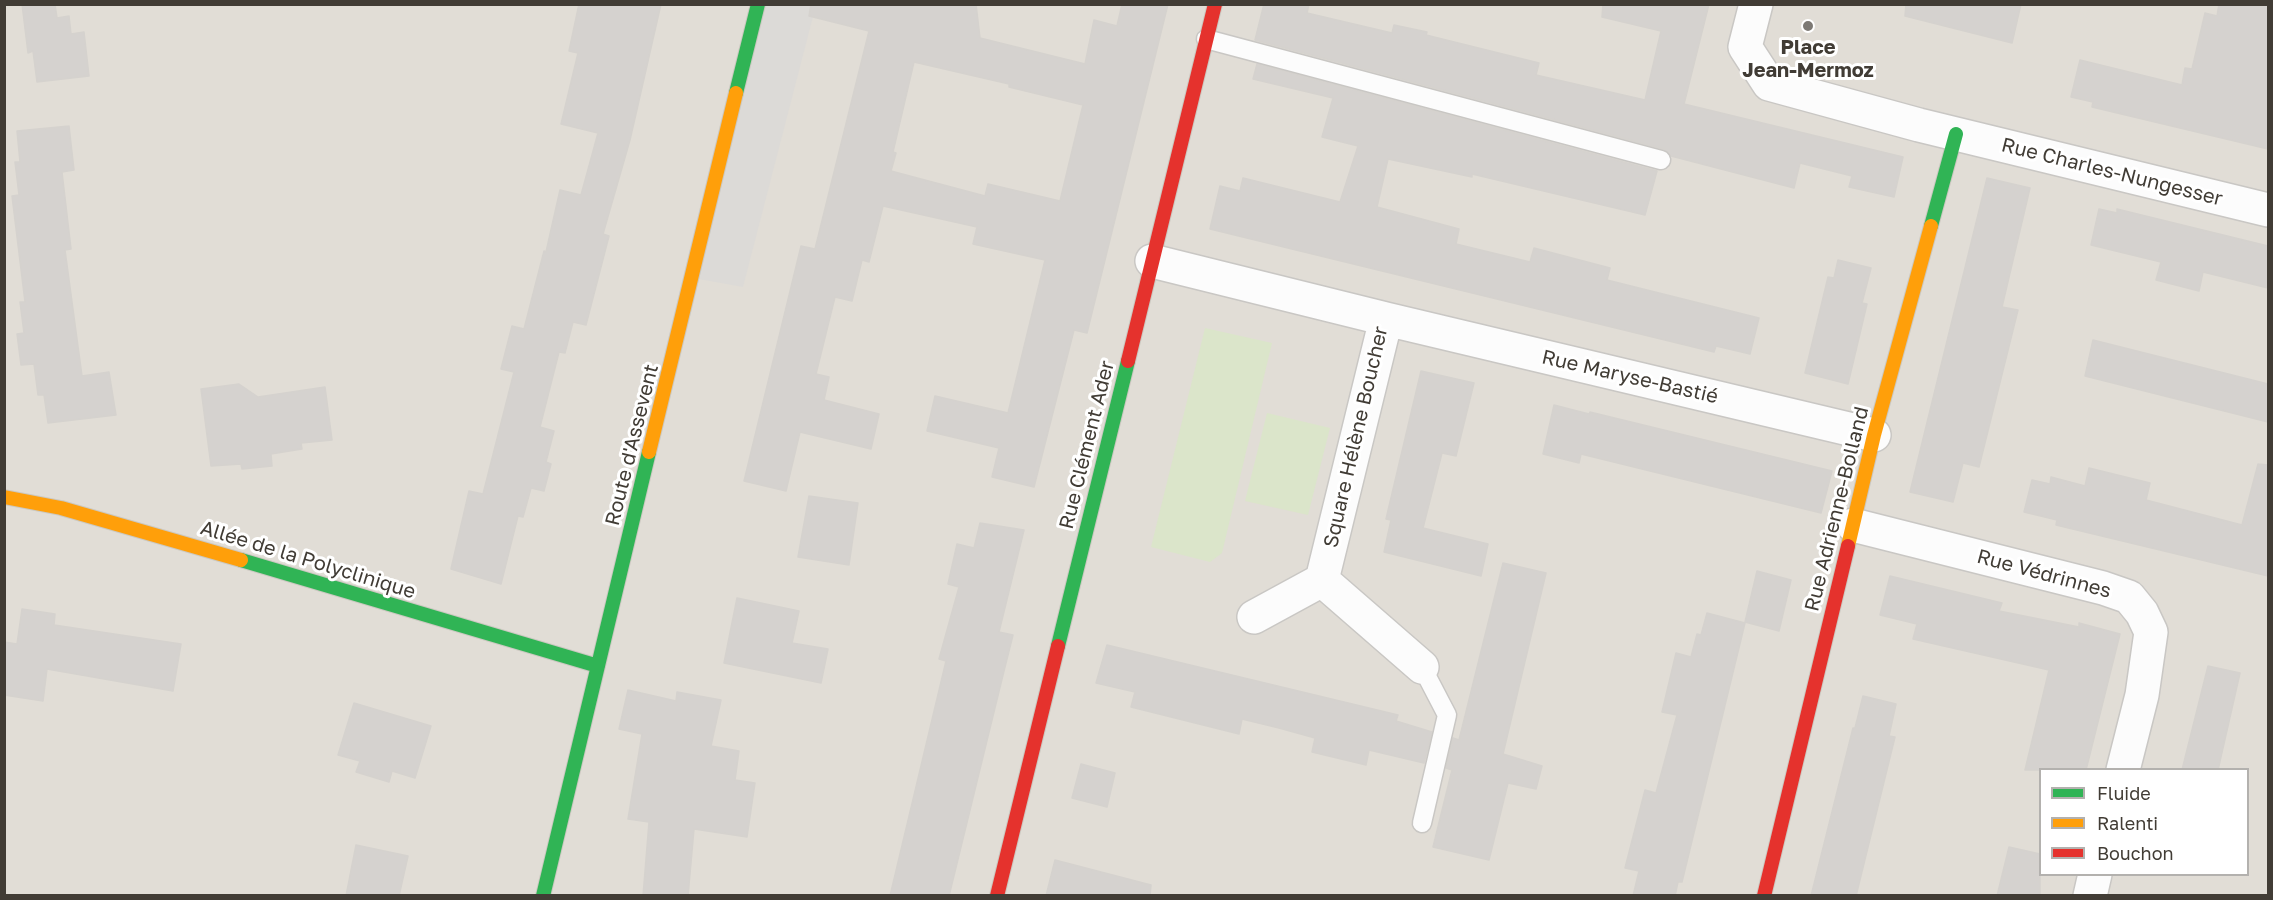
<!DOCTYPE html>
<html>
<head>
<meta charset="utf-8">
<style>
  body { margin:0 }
  #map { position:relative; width:2273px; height:900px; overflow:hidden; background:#edebe8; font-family:"Golos Text",sans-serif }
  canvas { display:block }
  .frame { position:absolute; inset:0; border:6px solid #413c35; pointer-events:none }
  .legend { position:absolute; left:2039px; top:768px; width:210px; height:108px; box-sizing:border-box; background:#fff; border:2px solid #b3b1ae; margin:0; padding:8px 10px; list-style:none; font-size:18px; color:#413c35 }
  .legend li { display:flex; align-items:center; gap:12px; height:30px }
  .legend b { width:30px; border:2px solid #b3b1ae }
</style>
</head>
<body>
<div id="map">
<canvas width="2273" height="900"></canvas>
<div class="frame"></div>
<ul class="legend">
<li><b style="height:8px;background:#30b455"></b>Fluide</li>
<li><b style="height:8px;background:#ff9f0a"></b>Ralenti</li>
<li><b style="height:8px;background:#e5322d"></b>Bouchon</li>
</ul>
</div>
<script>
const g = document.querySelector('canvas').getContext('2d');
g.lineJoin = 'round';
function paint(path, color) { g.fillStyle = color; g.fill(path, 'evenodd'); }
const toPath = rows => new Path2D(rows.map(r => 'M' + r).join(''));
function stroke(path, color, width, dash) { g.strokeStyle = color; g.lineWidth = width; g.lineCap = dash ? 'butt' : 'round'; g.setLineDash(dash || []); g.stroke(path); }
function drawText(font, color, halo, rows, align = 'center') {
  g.font = font + ' "Golos Text",sans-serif'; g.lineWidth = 6; g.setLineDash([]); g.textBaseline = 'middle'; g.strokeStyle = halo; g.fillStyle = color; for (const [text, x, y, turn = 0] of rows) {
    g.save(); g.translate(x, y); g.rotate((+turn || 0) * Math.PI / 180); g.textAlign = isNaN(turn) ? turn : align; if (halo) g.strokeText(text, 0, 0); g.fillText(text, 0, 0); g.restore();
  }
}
const residential = toPath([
  [5,5,2268,5,2268,895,5,896],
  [2040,770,2248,770,2248,874,2040,874]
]);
const green = toPath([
  [1205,328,1272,343,1222,553,1210,562,1151,547],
  [1267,413,1330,428,1308,515,1245,501]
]);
const parking = toPath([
  [759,5,816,5,743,287,693,278]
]);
const building = toPath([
  [22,4,55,4,57,18,69,16,71,34,84,32,89,76,37,82,33,51,28,53,22,4],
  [579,4,661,4,630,140,603,234,609,236,586,325,573,322,565,353,559,352,540,427,554,431,546,462,551,464,544,491,531,488,523,517,518,516,501,584,451,569,469,491,483,494,514,372,501,369,512,326,524,329,544,251,546,252,560,190,581,195,598,133,561,124,578,53,569,51,579,4],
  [811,4,976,4,980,38,1085,64,1094,20,1117,26,1122,4,1168,4,1087,333,1074,330,1034,487,992,477,999,448,927,431,935,396,1008,413,1045,260,973,244,977,227,883,206,869,262,862,260,852,301,835,297,816,374,829,377,824,400,879,414,871,449,800,432,786,491,744,481,801,246,815,249,869,31,809,16,811,4],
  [914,62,1009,84,1009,87,1083,105,1060,201,988,184,985,196,891,171,896,153,893,152,914,62],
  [1264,4,1309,4,1307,13,1392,33,1394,25,1427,32,1426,35,1539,63,1536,75,1645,100,1661,31,1602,17,1603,4,1709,4,1684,104,1903,157,1894,197,1849,187,1852,176,1800,163,1794,188,1671,156,1664,149,1255,40,1264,4],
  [1906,4,2021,4,2012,43,1905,16,1906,4],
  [2219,4,2268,4,2268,149,2092,107,2093,102,2071,97,2080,60,2182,85,2185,68,2192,69,2205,13,2217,16,2219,4],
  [1257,64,1657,171,1645,215,1472,174,1472,177,1388,159,1377,207,1459,229,1456,244,1530,262,1534,248,1610,268,1607,280,1759,318,1750,354,1716,346,1714,352,1210,229,1220,186,1240,191,1243,178,1340,202,1358,146,1322,137,1333,98,1253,79,1257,64],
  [69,126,74,170,62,172,71,249,65,250,82,376,109,372,116,415,48,423,44,395,38,395,34,364,21,365,17,334,24,333,20,302,25,302,12,196,19,195,15,162,20,162,17,131,69,126],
  [1987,178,2030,188,2002,307,2018,310,1979,467,1963,463,1953,502,1910,492,1987,178],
  [2099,209,2117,213,2117,209,2268,246,2268,288,2203,272,2199,291,2156,280,2161,262,2091,245,2099,209],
  [1838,260,1871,268,1862,303,1867,304,1848,384,1805,373,1828,277,1834,278,1838,260],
  [2093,340,2268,384,2268,422,2085,376,2093,340],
  [1421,371,1474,383,1456,456,1442,453,1423,528,1488,544,1481,576,1384,552,1391,520,1386,519,1421,371],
  [239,384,258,397,325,387,332,440,301,443,302,449,271,454,272,466,242,469,241,464,211,466,201,389,239,384],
  [1554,405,1589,414,1590,412,1832,471,1821,513,1581,454,1579,463,1543,454,1554,405],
  [2258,464,2268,465,2268,576,2056,525,2057,520,2024,512,2032,480,2050,484,2051,477,2085,486,2089,468,2150,483,2146,500,2242,525,2258,464],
  [809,496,858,503,849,565,798,557,809,496],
  [980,523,1024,530,999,632,1013,635,1003,675,949,896,890,896,946,661,939,659,959,587,948,584,957,544,974,548,980,523],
  [1503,563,1546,573,1503,754,1542,766,1536,789,1508,783,1489,860,1433,847,1452,770,1446,768,1453,738,1459,740,1503,563],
  [1757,571,1791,580,1779,631,1745,622,1757,571],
  [1890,576,2002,603,1999,611,2079,627,2079,623,2120,634,2086,770,2025,770,2049,670,1913,639,1917,624,1880,615,1890,576],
  [737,598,799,611,792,643,828,649,821,683,724,663,737,598],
  [22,609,55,614,54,625,181,644,173,691,47,669,43,701,4,695,4,642,17,644,22,609],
  [1707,613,1745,623,1682,882,1678,882,1675,896,1633,896,1639,871,1625,868,1645,790,1656,793,1677,715,1662,712,1676,653,1691,657,1697,634,1701,635,1707,613],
  [1107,645,1398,715,1396,721,1432,732,1424,763,1369,750,1366,765,1312,752,1315,738,1279,728,1242,719,1239,734,1131,707,1135,692,1096,683,1107,645],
  [2208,666,2240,673,2218,770,2182,770,2208,666],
  [628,690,676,701,677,692,721,700,711,746,739,751,735,780,755,783,747,837,694,829,688,896,643,896,649,822,628,819,642,734,619,729,628,690],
  [1863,696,1896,704,1889,736,1895,737,1856,896,1811,896,1853,728,1855,728,1863,696],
  [354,703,431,726,415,778,392,771,389,782,356,772,360,761,338,755,354,703],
  [1081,764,1115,773,1107,807,1072,798,1081,764],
  [356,845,408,856,399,896,346,896,356,845],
  [2009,847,2040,854,2040,896,1997,896,2009,847],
  [1055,860,1151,885,1150,896,1046,896,1055,860]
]);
const lane = toPath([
  [1206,39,1661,160],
  [1422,667,1447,715,1422,823]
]);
const street = toPath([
  [1756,4,1745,47,1769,84,1919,125,2268,210],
  [1152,261,1386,319,1322,580],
  [1386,319,1874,435],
  [1853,525,2103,588,2129,597,2142,613,2151,632,2142,695,2123,770],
  [1254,617,1322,580,1422,667],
  [2090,896,2095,874]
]);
const fast = toPath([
  [736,93,758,4],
  [1931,226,1956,134],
  [241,560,598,666],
  [1058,646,1128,361],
  [543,896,649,452]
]);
const slow = toPath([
  [649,452,736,93],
  [4,497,61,508,241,560],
  [1848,546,1874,435,1931,226]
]);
const jam = toPath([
  [1128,361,1215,4],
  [997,896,1058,646],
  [1764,896,1848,546]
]);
const markers = [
  [1808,26,6,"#7d7974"]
];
const poiNames = [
  ["Place",1808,48],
  ["Jean-Mermoz",1808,71]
];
const streetNames = [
  ["Rue Charles-Nungesser",2112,172,14],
  ["Rue Maryse-Bastié",1630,377,13],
  ["Square Hélène Boucher",1356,437,-77],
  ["Route d'Assevent",632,445,-76],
  ["Rue Clément Ader",1087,445,-76],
  ["Rue Adrienne-Bolland",1837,509,-76],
  ["Allée de la Polyclinique",308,560,17],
  ["Rue Védrinnes",2044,574,15]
];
paint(residential, '#e1ddd6');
paint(green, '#dbe5ca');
paint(parking, '#dcdad7');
paint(building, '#d5d2cf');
stroke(building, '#d5d2ce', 1.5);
stroke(lane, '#c9c7c4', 21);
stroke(street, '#c9c7c4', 36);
stroke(fast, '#cbc8c0', 16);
stroke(slow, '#cbc8c0', 16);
stroke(jam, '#cbc8c0', 16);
stroke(lane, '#fcfcfc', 18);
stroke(street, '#fcfcfc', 33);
stroke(fast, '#30b455', 14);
stroke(slow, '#ff9f0a', 14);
stroke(jam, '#e5322d', 14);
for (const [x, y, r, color] of markers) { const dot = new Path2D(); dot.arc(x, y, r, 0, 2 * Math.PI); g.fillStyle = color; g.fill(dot); stroke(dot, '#fff', 2); }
drawText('bold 20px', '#413c35', '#fff', poiNames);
drawText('20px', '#413c35', '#fff', streetNames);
</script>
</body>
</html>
